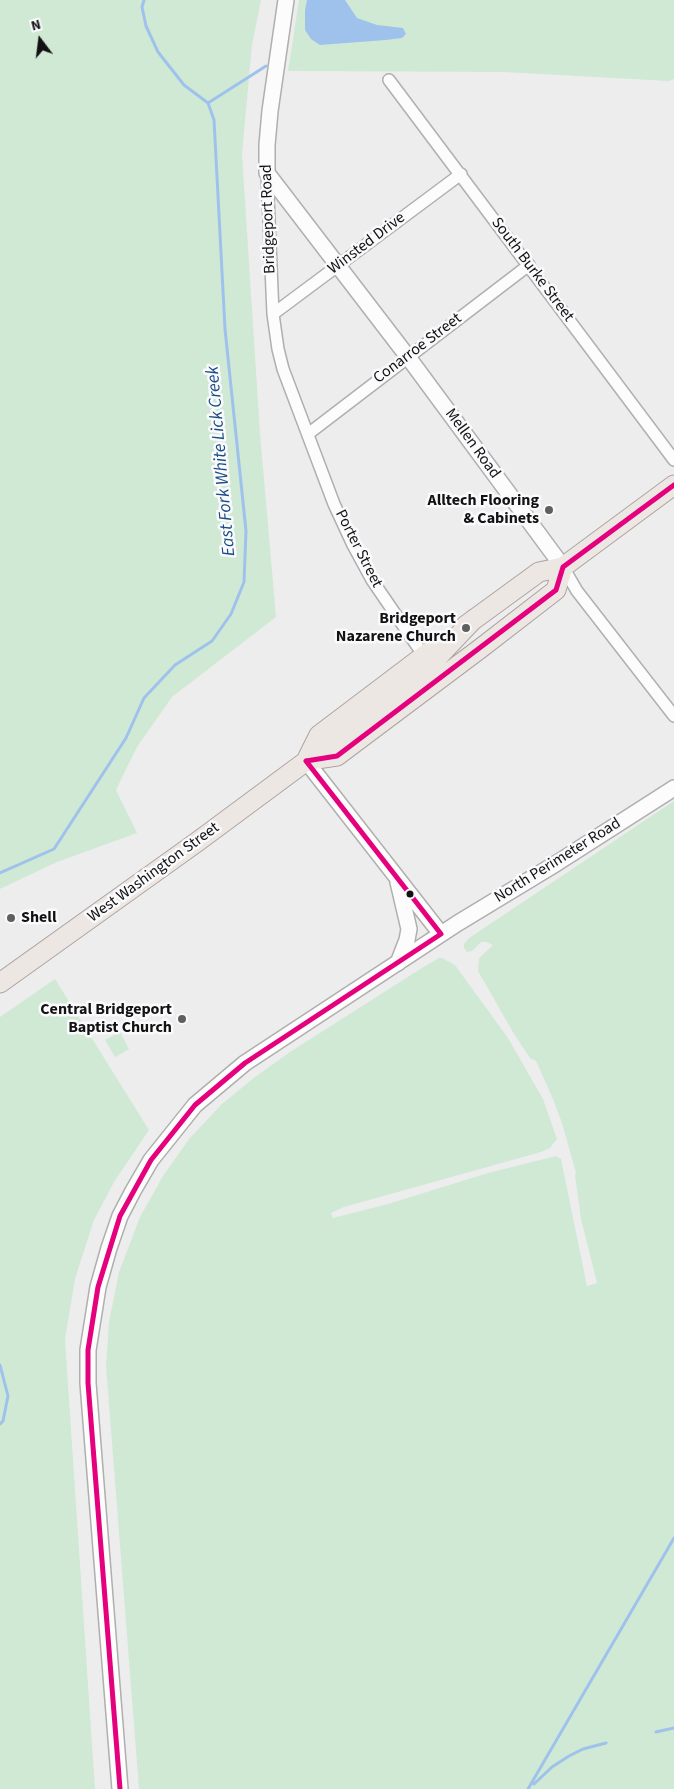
<!DOCTYPE html>
<html>
<head>
<meta charset="utf-8">
<style>
  body { margin:0 }
  #map { position:relative; width:674px; height:1789px; overflow:hidden; background:#ededed; font-family:"Source Sans 3",sans-serif }
  canvas { display:block }
  .north { position:absolute; left:15px; top:15px; width:50px; height:50px; -webkit-text-stroke:4px #fafafc; paint-order:stroke; rotate:345deg; font-size:14px; font-weight:700; line-height:20px; text-align:center; color:#121213 }
  .north::after { content:''; display:block; margin:auto; width:18px; height:22px; background:#121213; clip-path:polygon(50% 0,100% 100%,50% 72%,0 100%) }
</style>
</head>
<body>
<div id="map">
<canvas width="674" height="1789"></canvas>
<div class="north">N</div>
</div>
<script>
const g = document.querySelector('canvas').getContext('2d');
g.lineJoin = 'round';
function paint(path, color) { g.fillStyle = color; g.fill(path, 'evenodd'); }
const toPath = rows => new Path2D(rows.map(r => 'M' + r).join(''));
function stroke(path, color, width, dash) { g.strokeStyle = color; g.lineWidth = width; g.lineCap = dash ? 'butt' : 'round'; g.setLineDash(dash || []); g.stroke(path); }
function drawText(font, color, halo, rows, align = 'center') {
  g.font = font + ' "Source Sans 3",sans-serif'; g.lineWidth = 5; g.setLineDash([]); g.textBaseline = 'middle'; g.strokeStyle = halo; g.fillStyle = color; for (const [text, x, y, turn = 0] of rows) {
    g.save(); g.translate(x, y); g.rotate((+turn || 0) * Math.PI / 180); g.textAlign = isNaN(turn) ? turn : align; if (halo) g.strokeText(text, 0, 0); g.fillText(text, 0, 0); g.restore();
  }
}
const green = toPath([
  [0,0,261,0,252,45,242,154,260,433,276,617,172,697,137,747,116,790,137,833,57,862,0,889],
  [299,0,674,0,674,79,669,81,503,72,288,71],
  [674,801,674,1789,139,1789,106,1366,109,1322,119,1272,140,1217,163,1176,189,1139,222,1104,255,1077,290,1052,425,966,439,958,442,958,455,965,508,1038,543,1099,557,1139,550,1148,541,1152,344,1207,331,1213,333,1218,388,1204,488,1173,556,1156,561,1159,587,1286,597,1283,581,1219,575,1175,576,1173,562,1123,553,1099,536,1061,530,1058,514,1034,478,971,479,958,493,945,486,942,481,942,472,951,467,952,464,948,464,944,469,938],
  [55,979,149,1130,114,1182,94,1220,75,1279,65,1339,95,1789,0,1789,0,1017],
  [120,1032,129,1049,115,1057,105,1040]
]);
const water = toPath([
  [307,0,345,0,357,18,377,25,403,28,406,34,402,38,386,40,320,45,311,39,305,30,305,10]
]);
const stream = toPath([
  [208,103,266,66],
  [0,873,54,849,126,738,144,698,175,665,212,641,231,614,244,582,246,531,225,329,214,120,208,103,184,85,158,52,146,26,142,7,144,0],
  [0,1365,8,1396,3,1421,0,1424],
  [656,1732,674,1728],
  [534,1784,552,1767,569,1756,583,1749,606,1743],
  [528,1789,674,1538]
]);
const minor = toPath([
  [389,80,674,460],
  [267,173,273,314,278,349,283,369,334,504,353,545,372,580,424,656],
  [273,314,461,174],
  [308,434,529,265],
  [563,567,577,591,674,716]
]);
const tertiary = toPath([
  [286,0,270,111,267,145,267,173,408,357,563,567],
  [306,761,441,934],
  [398,882,409,929,407,940,398,963],
  [120,1789,88,1383,88,1350,98,1287,109,1248,120,1216,133,1191,151,1160,195,1105,245,1063,458,923,557,863,674,788]
]);
const primary = toPath([
  [465,626,539,572,563,567,674,485],
  [308,757,319,735,434,648],
  [310,760,337,756,481,648,556,590,563,567],
  [0,983,197,842,417,679,474,619]
]);
const bus1 = toPath([
  [306,761,337,756,556,590,563,567,674,485],
  [120,1789,88,1383,88,1350,98,1287,120,1216,151,1160,195,1105,245,1063,441,934,306,761]
]);
const markers = [
  [549,510,5,"#5f5f5f"],
  [466,628,5,"#5f5f5f"],
  [410,894,4.5,"#121213"],
  [11,918,5,"#5f5f5f"],
  [182,1019,5,"#5f5f5f"]
];
const streetNames = [
  ["Bridgeport Road",269,219,-92],
  ["Winsted Drive",367,244,-37],
  ["South Burke Street",532,270,53],
  ["Conarroe Street",418,349,-37],
  ["Mellen Road",472,444,54],
  ["Porter Street",358,549,63],
  ["North Perimeter Road",558,861,-32],
  ["West Washington Street",154,873,-36]
];
const poiNames = [
  ["Alltech Flooring",539,501],
  ["& Cabinets",539,519],
  ["Bridgeport",456,619],
  ["Nazarene Church",456,637],
  ["Shell",21,918,"left"],
  ["Central Bridgeport",172,1010],
  ["Baptist Church",172,1028]
];
const waterNames = [
  ["East Fork White Lick Creek",222,461,-95]
];
paint(green, '#d0e9d5');
paint(water, '#9fc2ec');
stroke(stream, '#9fc2ec', 3);
stroke(minor, '#afafaf', 14);
stroke(tertiary, '#afafaf', 18);
stroke(primary, '#aea4a1', 21);
stroke(minor, '#fcfcfc', 11);
stroke(tertiary, '#fcfcfc', 15);
stroke(primary, '#ede7e4', 19);
stroke(bus1, '#e5007d', 5);
for (const [x, y, r, color] of markers) { const dot = new Path2D(); dot.arc(x, y, r, 0, 2 * Math.PI); g.fillStyle = color; g.fill(dot); stroke(dot, '#fafafc', 2); }
drawText('16px', '#121213', '#fafafc', streetNames);
drawText('bold 16px', '#121213', '#fafafc', poiNames, 'right');
drawText('italic 18px', '#1a4c84', '#fafafc', waterNames);
</script>
</body>
</html>
